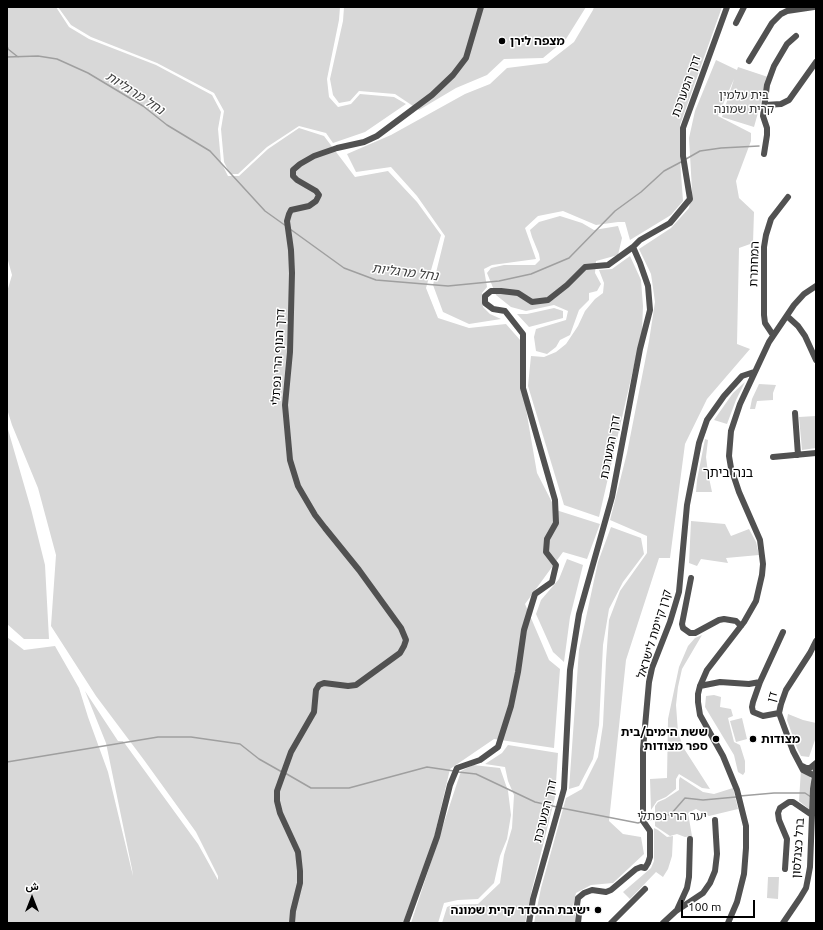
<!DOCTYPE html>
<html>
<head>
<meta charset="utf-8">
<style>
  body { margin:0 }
  #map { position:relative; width:823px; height:930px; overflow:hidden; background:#fff; font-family:Ubuntu,Vazirmatn,sans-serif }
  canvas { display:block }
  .frame { position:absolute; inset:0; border:8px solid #000; pointer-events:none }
  .north { position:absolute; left:12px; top:878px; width:40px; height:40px; -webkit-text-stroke:3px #fff; paint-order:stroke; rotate:0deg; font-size:11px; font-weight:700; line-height:16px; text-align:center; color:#000 }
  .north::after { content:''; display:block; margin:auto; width:14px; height:18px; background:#000; clip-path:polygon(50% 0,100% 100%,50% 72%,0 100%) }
  .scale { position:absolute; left:681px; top:900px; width:74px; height:18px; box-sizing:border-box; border:2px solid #000; border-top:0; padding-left:5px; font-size:12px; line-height:14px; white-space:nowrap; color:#000; -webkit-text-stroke:3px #fff; paint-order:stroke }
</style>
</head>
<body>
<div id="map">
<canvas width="823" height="930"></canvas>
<div class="frame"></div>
<div class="north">ش</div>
<div class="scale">100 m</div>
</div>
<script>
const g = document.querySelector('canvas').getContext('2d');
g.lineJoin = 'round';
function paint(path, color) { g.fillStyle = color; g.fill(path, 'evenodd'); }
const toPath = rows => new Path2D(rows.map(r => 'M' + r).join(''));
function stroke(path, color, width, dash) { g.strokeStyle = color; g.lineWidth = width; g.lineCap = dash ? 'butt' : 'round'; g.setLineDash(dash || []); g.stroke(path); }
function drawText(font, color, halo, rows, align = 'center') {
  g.font = font + ' Ubuntu,"Noto Sans Hebrew",sans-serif'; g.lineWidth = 3; g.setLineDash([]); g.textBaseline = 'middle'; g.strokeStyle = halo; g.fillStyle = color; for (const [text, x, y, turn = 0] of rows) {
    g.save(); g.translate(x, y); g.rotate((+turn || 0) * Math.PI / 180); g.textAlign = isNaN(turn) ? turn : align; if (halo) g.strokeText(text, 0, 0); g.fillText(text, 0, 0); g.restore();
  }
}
const green = toPath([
  [7,7,56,7,69,27,89,39,156,65,212,95,221,112,218,129,221,162,228,176,239,176,268,149,299,128,324,136,355,177,388,171,417,202,441,235,426,288,438,318,469,328,506,324,521,341,522,386,537,473,556,510,600,524,587,559,563,552,525,604,549,660,560,669,554,748,494,739,450,769,432,846,403,923,7,923,7,637,24,650,55,646,79,688,88,717,108,772,133,876,132,869,106,743,85,691,118,741,123,741,198,844,218,880,218,876,196,832,144,760,96,696,51,626,56,555,38,488,12,425,7,409,7,292,12,275,7,257],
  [58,7,340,7,339,20,327,79,329,97,338,107,351,104,360,94,394,97,406,104,365,132,333,143,326,133,299,126,267,147,238,174,230,174,224,162,221,129,224,111,214,93,157,63,91,37,71,25],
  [344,7,586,7,566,39,543,58,504,59,487,75,456,88,419,110,395,94,359,91,350,101,339,103,333,95,330,79,343,21],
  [594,7,722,7,680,125,680,160,683,201,671,215,630,240,625,222,618,222,596,225,563,211,538,216,525,228,536,259,492,265,484,269,487,287,482,293,483,307,490,314,501,319,469,324,443,312,433,285,445,236,417,196,391,167,356,172,347,154,391,135,465,94,490,84,507,68,547,63,574,42,593,10],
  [716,60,737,70,738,67,768,77,754,127,722,117,734,79,718,116,751,133,751,141,736,181,739,198,754,212,753,243,739,248,737,344,750,349,707,399,685,444,670,558,659,558,626,660,609,821,623,834,641,837,644,854,613,883,591,885,576,893,573,907,576,920,575,923,534,923,541,888,566,798,582,789,598,757,603,725,606,660,609,620,620,591,647,553,647,536,610,520,627,453,649,341,655,302,651,274,639,249,671,228,689,208,692,190,689,138,695,111],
  [560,216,582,223,594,230,618,226,622,238,618,255,596,261,595,273,601,284,597,291,589,293,589,300,579,310,570,335,560,340,556,347,547,354,536,351,534,337,536,329,566,320,568,311,554,305,526,311,511,307,496,295,487,273,491,268,504,265,535,265,540,260,539,254,532,237,530,230,539,222],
  [630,256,641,280,643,306,642,331,599,517,564,505,528,386,531,356,544,357,556,352,566,344,578,326,585,311,595,299,603,293,604,283,599,270,612,269],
  [554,308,563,311,563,318,529,327,517,314,527,314],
  [745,382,736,400,727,424,714,420,733,393],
  [759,384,776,385,773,393,773,400,757,401,755,409,750,409,752,399],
  [816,416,816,448,802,450,799,417],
  [7,426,31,509,45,565,49,639,24,639,7,624],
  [705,439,708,440,706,457,708,473,712,492,696,492,697,480],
  [691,521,725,524,731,536,749,529,756,542,759,555,726,558,728,563,701,559,697,566,689,563],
  [611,527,641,538,644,554,623,582,609,609,603,645,599,725,593,759,579,786,569,789,579,650,598,562],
  [567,559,583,565,570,617,564,662,553,652,536,614,541,600,559,579],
  [702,635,682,669,678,687,676,705,678,732,683,747,710,789,702,788,679,774,676,779,676,789,666,797,657,801,651,810,650,779,667,778,668,719,679,667,688,646,695,638],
  [714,695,721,697,720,707,731,709,733,716,728,718,734,742,740,745,745,761,745,772,743,775,738,772,734,755,705,707,706,696],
  [788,714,803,720,816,723,816,737,809,757,801,756,797,748,787,720],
  [742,718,747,739,736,742,730,721],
  [508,745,558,753,555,797,532,889,525,923,442,923,447,907,452,905,478,904,500,883,504,855,512,828,514,795,508,781,505,767,485,764,502,753],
  [473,765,500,768,508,791,511,815,507,839,500,856,494,883,478,899,458,900,444,903,438,923,411,923,461,771],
  [801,769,809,774,811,779,810,810,799,801],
  [680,777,703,792,714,794,733,788,738,809,709,816,696,809,688,813,692,836,685,837,677,834,670,836,655,826,655,806,658,802,665,799,679,790,679,780],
  [654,828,658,830,667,837,673,836,672,856,668,869,663,877,656,872,630,899,623,892,651,868,654,861],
  [768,877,779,877,778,899,767,898]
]);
const stream = toPath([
  [7,46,8,49,18,57],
  [7,57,38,56,57,59,88,73,143,106,167,125,210,151,265,211,286,226],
  [686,159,700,151,721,148,759,146],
  [290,229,344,268,376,280,448,286,499,281,531,274,569,258,615,211,641,192,664,171,681,162],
  [7,762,158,737,191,737,240,744,259,759,282,772],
  [458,772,476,774,535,802,557,807],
  [285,773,311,788,349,788,427,767,454,771],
  [740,796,774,793,805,793,811,797],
  [561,808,638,823,641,822],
  [645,821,671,814,685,798,703,800,736,797]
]);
const minor = toPath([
  [736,23,744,7],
  [749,61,772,23,781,14,787,11,814,7],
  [765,105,781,104,789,100,816,62],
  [764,154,767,135,767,128,763,116,767,85,774,66,787,44,796,36],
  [787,316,798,326,805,336,816,360],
  [773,335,765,323,764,315,764,247,766,235,771,219,788,197],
  [795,413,798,455],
  [773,457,816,453],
  [691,578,682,624,683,628,690,633,695,633,719,620,724,619,736,621,741,626],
  [760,682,753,702,752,707,753,712,763,716,779,713],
  [700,686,720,682,749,684,760,682,783,632],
  [802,766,806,768,810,768,816,763],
  [815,776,803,770,793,751,779,713,781,704,786,690,810,653,816,641],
  [785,869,787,839,779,820,778,813,780,808,789,802,793,802,812,815],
  [677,910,687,888,689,877,690,839],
  [292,923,293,911,300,883,300,871,298,852,280,813,277,801,277,791,291,752,314,712,316,690,319,685,324,683,348,686,356,685,400,653,404,646,406,640,401,628,359,570,325,528,315,515,298,486,290,460,285,405,290,352,292,273,291,250,287,221,289,214,291,210,309,206,316,201,319,195,316,191,297,180,293,176,293,170,300,164,314,156,337,148,364,142,377,136,432,95,453,75,466,58,481,7],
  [406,923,437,837,450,785,457,768,480,760,498,747,511,706,518,672,524,630,535,594,552,582,556,565,546,552,547,539,556,523,555,500,523,388,523,334,505,311,493,309,485,303,485,296,491,291,501,291,518,293,532,302,548,300,567,285,585,267,608,265,633,247],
  [529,923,533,899,564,789,570,670,579,614,612,497,640,349,650,310,648,286,640,263,633,247,640,240,670,223,690,199,683,156,683,128,727,7],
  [578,923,579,914,577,905,578,898,584,893,592,890,606,892,611,890,636,869,641,867,645,868,648,863,650,857,650,831,643,821,643,749,649,682,652,668,670,622,679,592,687,505,699,443,707,420,724,396,742,376,754,372],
  [611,923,645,889],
  [663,923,676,911,703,893,710,883,715,871,717,854,715,820],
  [728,923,737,902,744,874,746,848,746,826,737,790,723,756,700,715,698,702,698,694,700,686,707,670,744,622,756,601,762,575,763,564,760,540,739,492,731,468,729,456,731,431,740,404,769,342,794,305,804,294,816,286],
  [783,923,800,898,806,888,808,878,810,867,813,789,816,769]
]);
const markers = [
  [502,41,4,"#000"],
  [716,739,4,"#000"],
  [753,739,4,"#000"],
  [598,910,4,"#000"]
];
const poiNames = [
  ["מצפה לירן",510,41],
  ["ששת הימים/בית",708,732,"right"],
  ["ספר מצודות",708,746,"right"],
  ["מצודות",761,739],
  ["ישיבת ההסדר קרית שמונה",590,910,"right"]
];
const streetNames = [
  ["דרך המערכת",686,86,-70],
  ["המחתרת",754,264,-88],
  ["דרך הנוף הרי נפתלי",278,357,-87],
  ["דרך המערכת",610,447,-79],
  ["קרן קיימת לישראל",654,634,-73],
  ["דן",772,697,-74],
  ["דרך המערכת",545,811,-76],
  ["ברל כצנלסון",798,848,-86]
];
const parkNames = [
  ["בית עלמין",744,95],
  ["קרית שמונה",744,109],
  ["יער הרי נפתלי",672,816]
];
const waterNames = [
  ["נחל מרגליות",135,93,33],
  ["נחל מרגליות",405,272,7]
];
const neighbourhoodNames = [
  ["בנה ביתך",728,473]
];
paint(green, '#d8d8d8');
stroke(stream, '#9f9f9f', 1.5);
stroke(minor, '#515151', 6);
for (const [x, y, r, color] of markers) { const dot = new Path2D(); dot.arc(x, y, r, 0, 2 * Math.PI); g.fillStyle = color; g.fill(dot); stroke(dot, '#fff', 1.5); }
drawText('bold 12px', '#000', '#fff', poiNames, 'left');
drawText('12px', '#000', '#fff', streetNames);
drawText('12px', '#2f2f2f', '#fff', parkNames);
drawText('italic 13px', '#404040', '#fff', waterNames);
drawText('13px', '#000', '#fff', neighbourhoodNames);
</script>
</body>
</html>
